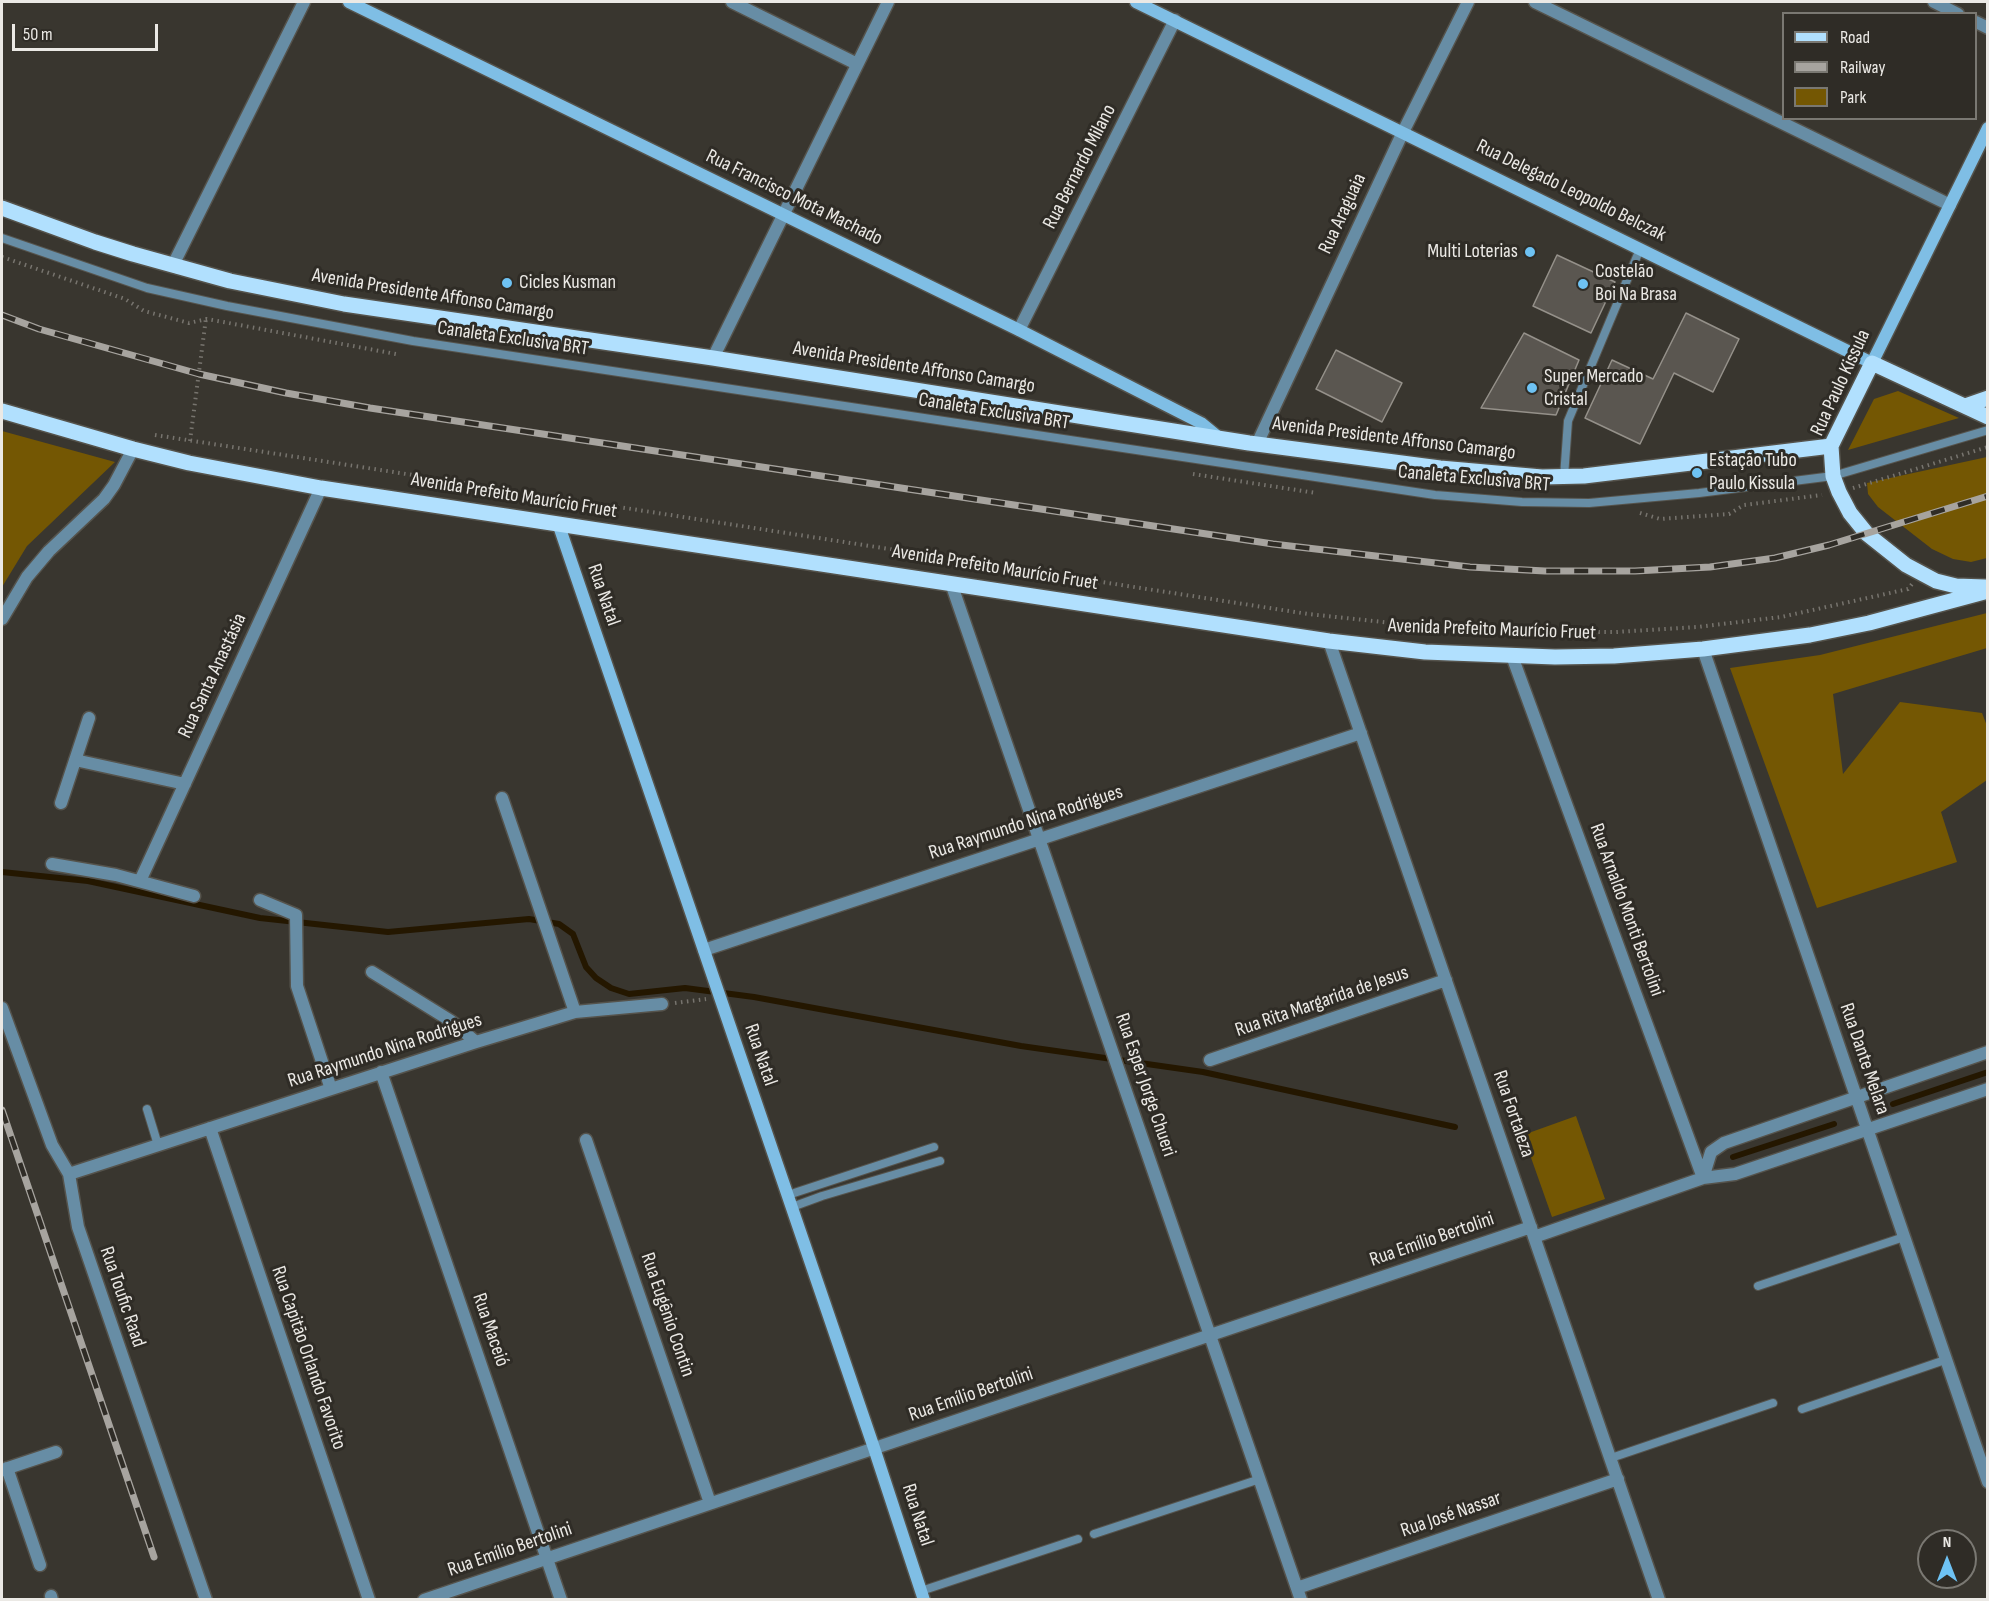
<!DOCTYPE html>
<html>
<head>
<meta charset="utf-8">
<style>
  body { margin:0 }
  #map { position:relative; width:1989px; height:1601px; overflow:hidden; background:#39362f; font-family:"Sofia Sans Condensed",sans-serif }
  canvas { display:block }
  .frame { position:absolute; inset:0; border:3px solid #ebe9e5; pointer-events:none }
  .legend { position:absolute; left:1782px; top:12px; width:195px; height:108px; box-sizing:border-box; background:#2f2c26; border:2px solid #7a7872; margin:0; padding:8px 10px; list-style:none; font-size:18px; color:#ebe9e5 }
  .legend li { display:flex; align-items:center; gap:12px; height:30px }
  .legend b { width:30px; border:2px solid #7a7872 }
  .north { position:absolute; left:1917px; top:1529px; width:60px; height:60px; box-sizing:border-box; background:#2f2c26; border:2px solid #7a7872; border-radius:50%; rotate:0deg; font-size:16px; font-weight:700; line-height:24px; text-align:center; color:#ebe9e5 }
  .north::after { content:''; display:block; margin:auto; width:21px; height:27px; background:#6ec2f3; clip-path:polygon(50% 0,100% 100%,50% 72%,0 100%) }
  .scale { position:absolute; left:12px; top:24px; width:146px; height:27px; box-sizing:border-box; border:3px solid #ebe9e5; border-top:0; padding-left:8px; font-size:18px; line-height:21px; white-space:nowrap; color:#ebe9e5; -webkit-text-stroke:4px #2f2c26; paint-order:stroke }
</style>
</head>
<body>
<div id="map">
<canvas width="1989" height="1601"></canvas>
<div class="frame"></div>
<ul class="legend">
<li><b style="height:8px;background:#b1e0fe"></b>Road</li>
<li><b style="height:8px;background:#a7a49f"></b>Railway</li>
<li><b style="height:16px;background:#745703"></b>Park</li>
</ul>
<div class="north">N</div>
<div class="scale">50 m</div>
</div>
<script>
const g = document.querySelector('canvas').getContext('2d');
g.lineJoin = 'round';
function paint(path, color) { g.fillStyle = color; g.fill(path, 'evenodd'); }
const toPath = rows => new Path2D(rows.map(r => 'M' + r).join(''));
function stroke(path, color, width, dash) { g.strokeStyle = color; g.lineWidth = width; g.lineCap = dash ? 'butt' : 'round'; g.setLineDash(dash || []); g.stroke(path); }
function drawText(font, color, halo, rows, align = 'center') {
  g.font = font + ' "Sofia Sans Condensed",sans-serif'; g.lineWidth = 6; g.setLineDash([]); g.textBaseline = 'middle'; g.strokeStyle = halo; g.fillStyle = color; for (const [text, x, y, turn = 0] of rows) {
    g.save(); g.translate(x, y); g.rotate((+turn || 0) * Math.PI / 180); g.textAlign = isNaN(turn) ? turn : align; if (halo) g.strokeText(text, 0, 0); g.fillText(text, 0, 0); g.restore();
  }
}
const green = toPath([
  [1898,391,1959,418,1848,450,1874,399],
  [2,431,115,462,27,546,2,587],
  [1987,457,1987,558,1971,562,1953,559,1932,549,1878,507,1868,494,1867,483],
  [1987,613,1987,648,1833,694,1843,774,1900,702,1982,713,1987,726,1987,780,1941,812,1957,862,1817,908,1730,668,1820,655],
  [1576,1116,1605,1199,1552,1217,1523,1135]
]);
const stream = toPath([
  [2,872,88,881,260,918,388,932,529,919,559,924,573,934,586,967,596,978,611,988,629,994,685,988,754,997,1021,1046,1203,1072,1455,1127],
  [1893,1104,1988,1072],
  [1733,1157,1834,1124]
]);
const building = toPath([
  [1557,255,1615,282,1591,333,1533,306,1557,255],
  [1686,313,1739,339,1713,392,1674,373,1640,444,1585,418,1612,360,1653,379,1686,313],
  [1524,333,1579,360,1556,415,1481,408,1524,333],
  [1336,350,1402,383,1382,422,1316,389,1336,350]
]);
const path = toPath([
  [2,257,125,299,144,311,189,323,207,319,396,354],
  [155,435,1308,614,1411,625,1518,632,1616,632,1697,627,1781,617,1908,589,1912,584],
  [190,441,206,318],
  [1193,474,1316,493],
  [1853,488,1988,447],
  [1640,513,1660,519,1729,514,1744,505,1822,495],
  [675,1003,706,999]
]);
const lane = toPath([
  [2,238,147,288,227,306,413,341,1435,495,1522,502,1589,503,1699,493,1833,476,1988,430],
  [1564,477,1568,421,1640,249],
  [147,1109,158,1145],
  [788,1195,934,1147],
  [792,1207,822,1196,940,1161],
  [1758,1286,1904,1237],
  [1802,1409,1945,1360],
  [1611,1458,1773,1403],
  [1094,1534,1260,1479],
  [921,1591,1078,1539]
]);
const street = toPath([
  [732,2,857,64],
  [1535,2,1950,205],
  [1934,2,1958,14],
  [1976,22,1988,28],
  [173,265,304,2],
  [1019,330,1175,20],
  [713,358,888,2],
  [1257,444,1403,132,1468,2],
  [951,583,1301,1600],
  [2,619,27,577,49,551,104,499,114,485,133,449],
  [1329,641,1659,1600],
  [1703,649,1988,1482],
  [1512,656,1703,1178],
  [75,760,185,784],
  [502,798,575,1012],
  [61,803,89,718],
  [52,864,116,875,194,896],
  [140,881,321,488],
  [260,900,296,915,297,986,331,1089],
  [704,950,1361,733],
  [372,972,451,1021,476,1042],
  [2,1008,52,1145,69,1174,78,1227,206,1600],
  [1210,1060,1446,980],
  [381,1072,561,1600],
  [210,1128,369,1600],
  [586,1140,710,1503],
  [69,1174,476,1042,575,1012,662,1004],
  [1703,1178,1711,1152,1724,1143,1988,1052],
  [1534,1237,1703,1178,1735,1174,1988,1089],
  [7,1468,40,1565],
  [2,1470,56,1452],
  [1297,1588,1618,1479],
  [51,1596,52,1600],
  [424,1600,1531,1227]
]);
const secondary = toPath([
  [349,2,1019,330,1201,423,1218,437],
  [1136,2,1872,363,1988,128],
  [558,523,874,1448,924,1600]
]);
const primary = toPath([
  [2,208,95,242,133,254,230,281,344,304,713,358,1249,443,1440,468,1542,477,1584,476,1831,446],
  [1965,406,1988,398],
  [2,411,133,449,189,463,321,488,1329,641,1425,652,1555,657,1614,656,1703,649,1810,635,1869,623,1988,591],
  [1985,587,1956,586,1936,581,1906,565,1867,534,1850,513,1839,492,1833,476,1831,446,1872,363,1988,417]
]);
const rail = toPath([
  [2,315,39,329,199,374,286,393,370,408,1273,544,1470,567,1545,571,1635,571,1710,567,1775,558,1829,545,1988,496],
  [2,1110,154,1557]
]);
const markers = [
  [1530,252,6,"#6ec2f3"],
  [507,283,6,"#6ec2f3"],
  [1583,284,6,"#6ec2f3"],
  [1532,388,6,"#6ec2f3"],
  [1697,473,6,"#6ec2f3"]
];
const streetNames = [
  ["Rua Bernardo Milano",1080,167,-63],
  ["Rua Delegado Leopoldo Belczak",1571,191,26],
  ["Rua Francisco Mota Machado",794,198,26],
  ["Rua Araguaia",1343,214,-65],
  ["Avenida Presidente Affonso Camargo",433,295,9],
  ["Canaleta Exclusiva BRT",513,339,8],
  ["Avenida Presidente Affonso Camargo",914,368,9],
  ["Rua Paulo Kissula",1841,383,-65],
  ["Canaleta Exclusiva BRT",994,412,9],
  ["Avenida Presidente Affonso Camargo",1394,439,7],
  ["Canaleta Exclusiva BRT",1474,479,5],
  ["Avenida Prefeito Maurício Fruet",514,496,9],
  ["Avenida Prefeito Maurício Fruet",995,568,9],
  ["Rua Natal",603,595,71],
  ["Avenida Prefeito Maurício Fruet",1492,630,2],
  ["Rua Santa Anastásia",213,676,-65],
  ["Rua Raymundo Nina Rodrigues",1026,823,-18],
  ["Rua Arnaldo Monti Bertolini",1626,910,70],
  ["Rua Rita Margarida de Jesus",1322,1002,-19],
  ["Rua Raymundo Nina Rodrigues",385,1051,-18],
  ["Rua Natal",760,1055,71],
  ["Rua Dante Melara",1864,1059,71],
  ["Rua Esper Jorge Chueri",1145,1085,71],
  ["Rua Fortaleza",1513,1114,71],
  ["Rua Emílio Bertolini",1432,1240,-19],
  ["Rua Toufic Raad",122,1297,71],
  ["Rua Eugênio Contin",667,1315,71],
  ["Rua Maceió",490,1330,71],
  ["Rua Capitão Orlando Favorito",308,1358,71],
  ["Rua Emílio Bertolini",971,1395,-19],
  ["Rua Natal",917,1515,72],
  ["Rua José Nassar",1451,1515,-19],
  ["Rua Emílio Bertolini",510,1550,-19]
];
const poiNames = [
  ["Multi Loterias",1518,252,"right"],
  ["Costelão",1595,272],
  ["Boi Na Brasa",1595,295],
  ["Cicles Kusman",519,283],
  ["Super Mercado",1544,377],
  ["Cristal",1544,400],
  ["Estação Tubo",1709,461],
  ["Paulo Kissula",1709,484]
];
paint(green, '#745703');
stroke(stream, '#241700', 6);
paint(building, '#5a5650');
stroke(building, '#95918a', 1.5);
stroke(lane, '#55534c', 10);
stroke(street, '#55534c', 15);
stroke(secondary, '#55534c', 15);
stroke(primary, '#55534c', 18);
stroke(path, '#77746e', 4, [1.5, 4.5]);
stroke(lane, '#678da5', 8);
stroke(street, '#678da5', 12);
stroke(secondary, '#7fbee5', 12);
stroke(primary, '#b1e0fe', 15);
stroke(rail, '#a7a49f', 7);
stroke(rail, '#2f2c26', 4.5, [14]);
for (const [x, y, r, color] of markers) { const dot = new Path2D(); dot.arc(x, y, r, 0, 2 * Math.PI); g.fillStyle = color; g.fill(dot); stroke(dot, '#2f2c26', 2); }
drawText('20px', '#ebe9e5', '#2f2c26', streetNames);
drawText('20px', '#ebe9e5', '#2f2c26', poiNames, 'left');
</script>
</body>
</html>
